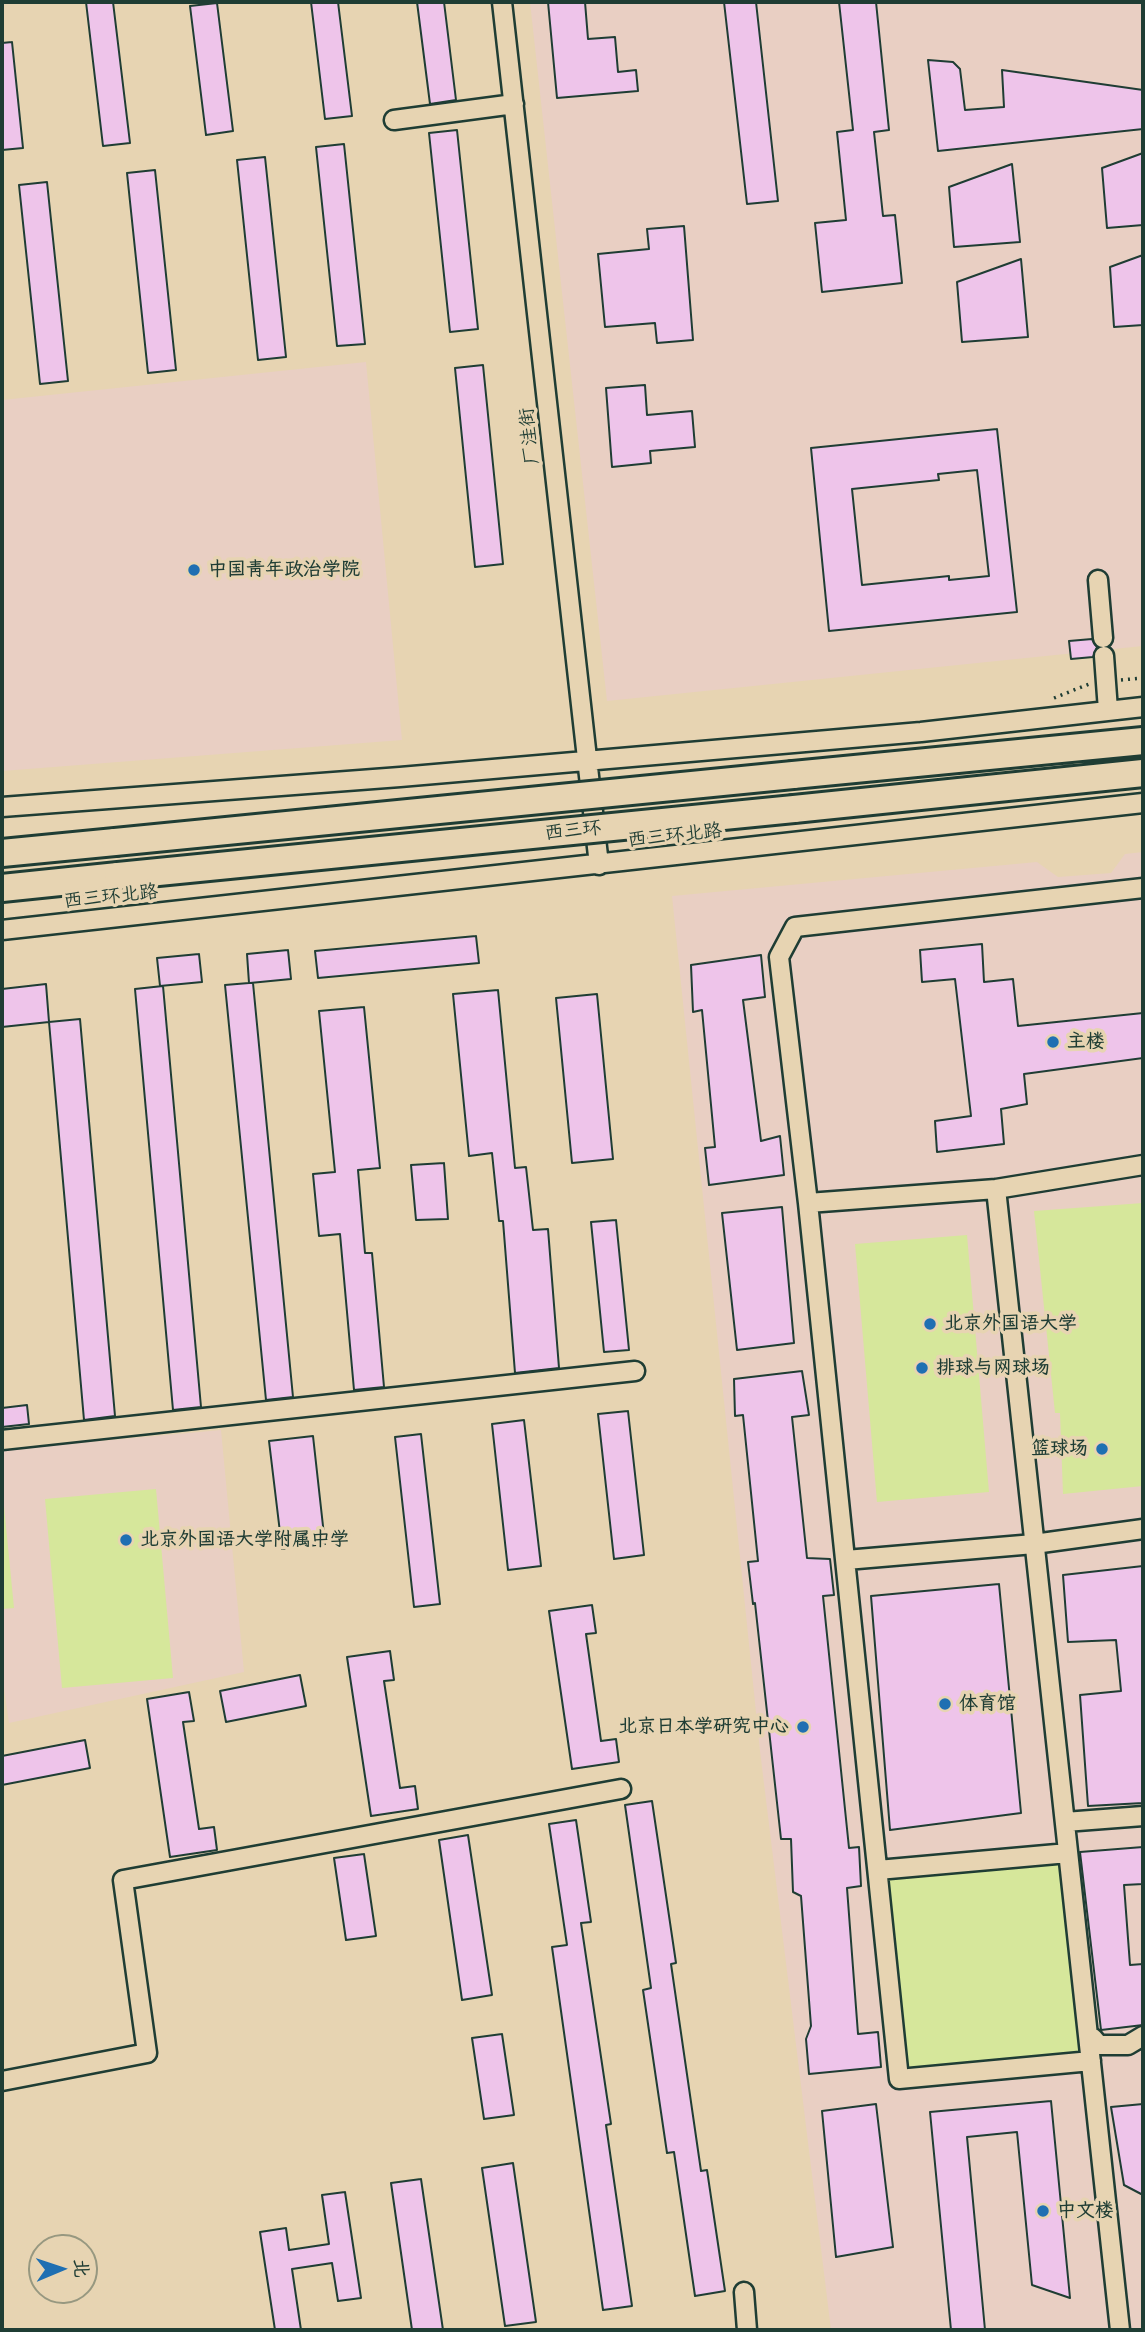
<!DOCTYPE html>
<html>
<head>
<meta charset="utf-8">
<style>
  body { margin:0 }
  #map { position:relative; width:1145px; height:2332px; overflow:hidden; background:#e7d4b2; font-family:"Patrick Hand","LXGW WenKai TC",sans-serif }
  canvas { display:block }
  .frame { position:absolute; inset:0; border:4px solid #1f3d34; pointer-events:none }
  .north { position:absolute; left:28px; top:2234px; width:70px; height:70px; box-sizing:border-box; background:#e7d4b2; border:2px solid #979880; border-radius:50%; rotate:88deg; font-size:19px; font-weight:700; line-height:28px; text-align:center; color:#1f3d34 }
  .north::after { content:''; display:block; margin:auto; width:24px; height:32px; background:#1f6fb2; clip-path:polygon(50% 0,100% 100%,50% 72%,0 100%) }
</style>
</head>
<body>
<div id="map">
<canvas width="1145" height="2332"></canvas>
<div class="frame"></div>
<div class="north">北</div>
</div>
<script>
const g = document.querySelector('canvas').getContext('2d');
g.lineJoin = 'round';
function paint(path, color) { g.fillStyle = color; g.fill(path, 'evenodd'); }
const toPath = rows => new Path2D(rows.map(r => 'M' + r).join(''));
function stroke(path, color, width, dash) { g.strokeStyle = color; g.lineWidth = width; g.lineCap = dash ? 'butt' : 'round'; g.setLineDash(dash || []); g.stroke(path); }
function drawText(font, color, halo, rows, align = 'center') {
  g.font = font + ' "Patrick Hand","LXGW WenKai TC",sans-serif'; g.lineWidth = 7; g.setLineDash([]); g.textBaseline = 'middle'; g.strokeStyle = halo; g.fillStyle = color; for (const [text, x, y, turn = 0] of rows) {
    g.save(); g.translate(x, y); g.rotate((+turn || 0) * Math.PI / 180); g.textAlign = isNaN(turn) ? turn : align; if (halo) g.strokeText(text, 0, 0); g.fillText(text, 0, 0); g.restore();
  }
}
const built = toPath([
  [530,2,1143,2,1143,646,607,701],
  [366,362,402,740,2,771,2,400],
  [1143,852,1143,2330,831,2330,760,1751,672,896,1037,862,1058,877,1111,873,1125,854],
  [221,1430,244,1672,9,1723,2,1675,2,1450]
]);
const green = toPath([
  [1143,1203,1143,1486,1063,1494,1060,1413,1055,1413,1034,1211],
  [967,1235,989,1492,877,1502,855,1244],
  [2,1486,14,1608,2,1609],
  [156,1489,173,1678,62,1688,45,1499],
  [1064,1859,1086,2058,904,2073,884,1874]
]);
const building = toPath([
  [86,2,113,2,130,143,103,146,86,2],
  [311,2,338,2,352,116,325,119,311,2],
  [417,2,444,2,456,100,430,104,417,2],
  [548,2,585,2,588,39,615,37,618,72,636,70,638,91,557,98,548,2],
  [724,2,756,2,778,201,747,204,724,2],
  [839,2,876,2,889,130,874,132,883,216,895,215,902,283,822,292,815,223,846,220,837,132,853,130,839,2],
  [217,3,233,131,206,135,190,6,217,3],
  [12,42,23,148,2,150,2,43,12,42],
  [928,60,953,62,960,69,965,110,1004,107,1002,70,1143,90,1143,129,938,151,928,60],
  [457,130,478,329,450,332,429,133,457,130],
  [344,144,365,344,337,346,316,147,344,144],
  [1143,153,1143,225,1107,228,1102,168,1143,153],
  [265,157,286,357,258,360,237,160,265,157],
  [1012,164,1020,242,954,247,949,187,1012,164],
  [155,170,176,370,148,373,127,173,155,170],
  [47,182,68,381,40,384,19,185,47,182],
  [684,226,693,340,657,343,655,323,605,327,598,254,649,249,647,229,684,226],
  [1143,255,1143,325,1114,327,1110,267,1143,255],
  [1021,259,1028,337,962,342,957,282,1021,259],
  [483,365,503,564,475,567,455,368,483,365],
  [645,385,647,415,692,411,695,447,650,451,651,463,612,467,606,388,645,385],
  [997,429,1017,612,829,631,811,448,997,429],
  [977,470,989,576,949,580,949,576,862,585,852,489,939,480,938,474,977,470],
  [1092,639,1097,647,1093,657,1071,659,1069,641,1092,639],
  [476,936,479,963,318,978,315,951,476,936],
  [982,944,984,982,1013,979,1018,1026,1143,1013,1143,1058,1024,1074,1027,1104,1001,1109,1004,1144,937,1152,935,1121,971,1116,955,979,922,982,920,950,982,944],
  [288,950,291,979,250,983,253,983,293,1397,266,1400,225,985,249,983,247,954,288,950],
  [199,954,202,982,160,986,157,958,199,954],
  [761,955,765,997,743,1000,761,1141,780,1136,784,1175,709,1185,705,1148,715,1147,702,1010,693,1012,691,965,761,955],
  [46,984,49,1022,2,1027,2,989,46,984],
  [163,986,201,1407,173,1410,135,989,163,986],
  [498,990,515,1168,526,1167,533,1230,548,1229,559,1368,515,1373,503,1221,499,1221,492,1153,469,1156,453,994,498,990],
  [597,994,613,1159,572,1163,556,998,597,994],
  [364,1007,380,1168,358,1170,365,1253,372,1253,384,1387,354,1390,340,1234,319,1236,313,1174,335,1172,319,1011,364,1007],
  [80,1019,115,1416,84,1420,49,1022,80,1019],
  [444,1163,448,1219,416,1220,411,1165,444,1163],
  [782,1207,794,1343,737,1350,722,1213,782,1207],
  [616,1220,629,1350,604,1352,591,1222,616,1220],
  [802,1371,809,1415,792,1417,807,1558,830,1559,834,1595,823,1596,849,1848,859,1847,861,1886,847,1888,858,2034,878,2032,881,2067,809,2074,806,2039,811,2026,801,1896,793,1892,791,1839,781,1839,755,1603,753,1604,748,1562,758,1561,743,1415,735,1416,734,1379,802,1371],
  [27,1405,29,1424,2,1427,2,1408,27,1405],
  [628,1411,644,1555,614,1559,598,1414,628,1411],
  [524,1420,541,1566,508,1570,492,1424,524,1420],
  [421,1434,440,1604,414,1607,395,1437,421,1434],
  [313,1436,325,1544,282,1549,269,1441,313,1436],
  [1143,1566,1143,1803,1088,1806,1080,1695,1121,1691,1116,1640,1068,1642,1063,1575,1143,1566],
  [999,1584,1021,1813,890,1830,871,1596,999,1584],
  [592,1605,596,1633,586,1634,601,1741,616,1739,619,1762,572,1769,549,1611,592,1605],
  [390,1651,394,1680,384,1681,400,1788,415,1786,418,1809,371,1816,347,1657,390,1651],
  [300,1675,306,1706,226,1722,220,1691,300,1675],
  [189,1692,194,1721,183,1722,199,1829,214,1827,217,1850,170,1857,147,1699,189,1692],
  [85,1740,90,1768,2,1785,2,1756,85,1740],
  [652,1801,676,1963,671,1964,701,2171,707,2170,725,2291,695,2296,674,2152,667,2153,643,1990,651,1988,625,1805,652,1801],
  [576,1820,591,1922,581,1923,611,2124,606,2125,632,2306,603,2310,552,1947,567,1945,549,1824,576,1820],
  [468,1835,492,1995,462,2000,439,1840,468,1835],
  [1143,1847,1143,1884,1124,1885,1130,1965,1143,1964,1143,2025,1101,2030,1080,1852,1143,1847],
  [364,1854,376,1936,346,1940,334,1858,364,1854],
  [502,2034,514,2115,484,2119,472,2038,502,2034],
  [1051,2101,1070,2298,1032,2285,1017,2132,967,2137,985,2330,951,2330,930,2112,1051,2101],
  [876,2104,893,2247,836,2257,822,2111,876,2104],
  [1143,2104,1143,2195,1124,2185,1111,2107,1143,2104],
  [513,2163,536,2322,505,2326,482,2168,513,2163],
  [421,2179,443,2330,412,2330,391,2183,421,2179],
  [345,2192,361,2298,338,2301,332,2263,292,2269,301,2330,275,2330,260,2232,286,2228,289,2250,329,2244,322,2195,345,2192]
]);
const path = toPath([
  [1121,680,1143,678],
  [1054,698,1089,684]
]);
const minor = toPath([
  [502,2,599,865],
  [394,120,514,104],
  [1098,580,1103,638],
  [1104,656,1108,710],
  [2,807,400,777,921,732,1143,707],
  [2,930,1143,803],
  [996,1189,1120,2330],
  [808,1203,996,1189,1143,1165],
  [2,1440,635,1371],
  [846,1560,1034,1544,1143,1529],
  [1065,1822,1143,1816],
  [878,1870,1068,1853],
  [1089,2040,1093,2038,1099,2045,1128,2045,1143,2036],
  [1091,2061,899,2079,808,1203,779,957,795,927,1143,888],
  [2,2081,147,2053,123,1880,621,1789],
  [744,2292,747,2330]
]);
const highway = toPath([
  [793,775,1143,741],
  [794,809,1143,773],
  [2,853,115,842],
  [2,888,118,876]
]);
const highwayBridge = toPath([
  [115,842,793,775],
  [118,876,794,809]
]);
const markers = [
  [194,570,7,"#1f6fb2"],
  [1053,1042,7,"#1f6fb2"],
  [930,1324,7,"#1f6fb2"],
  [922,1368,7,"#1f6fb2"],
  [1102,1449,7,"#1f6fb2"],
  [126,1540,7,"#1f6fb2"],
  [945,1704,7,"#1f6fb2"],
  [803,1727,7,"#1f6fb2"],
  [1043,2211,7,"#1f6fb2"]
];
const streetNames = [
  ["厂洼街",530,436,-96],
  ["西三环",573,831,-6],
  ["西三环北路",675,836,-6],
  ["西三环北路",111,897,-6]
];
const poiNames = [
  ["中国青年政治学院",208,570],
  ["主楼",1067,1042],
  ["北京外国语大学",944,1324],
  ["排球与网球场",936,1368],
  ["篮球场",1088,1449,"right"],
  ["北京外国语大学附属中学",140,1540],
  ["体育馆",959,1704],
  ["北京日本学研究中心",789,1727,"right"],
  ["中文楼",1057,2211]
];
paint(built, '#e9cfc3');
paint(green, '#d6e79b');
paint(building, '#eec4ea');
stroke(building, '#1f3d34', 2);
stroke(minor, '#1f3d34', 23);
stroke(highway, '#1f3d34', 32);
stroke(path, '#1f3d34', 3.5, [2, 5]);
stroke(minor, '#e7d4b2', 18);
stroke(highway, '#e7d4b2', 26);
stroke(highwayBridge, '#1f3d34', 32, []);
stroke(highwayBridge, '#e7d4b2', 26);
for (const [x, y, r, color] of markers) { const dot = new Path2D(); dot.arc(x, y, r, 0, 2 * Math.PI); g.fillStyle = color; g.fill(dot); stroke(dot, '#e7d4b2', 2.5); }
drawText('19px', '#1f3d34', '#e7d4b2', streetNames);
drawText('bold 19px', '#1f3d34', '#e7d4b2', poiNames, 'left');
</script>
</body>
</html>
